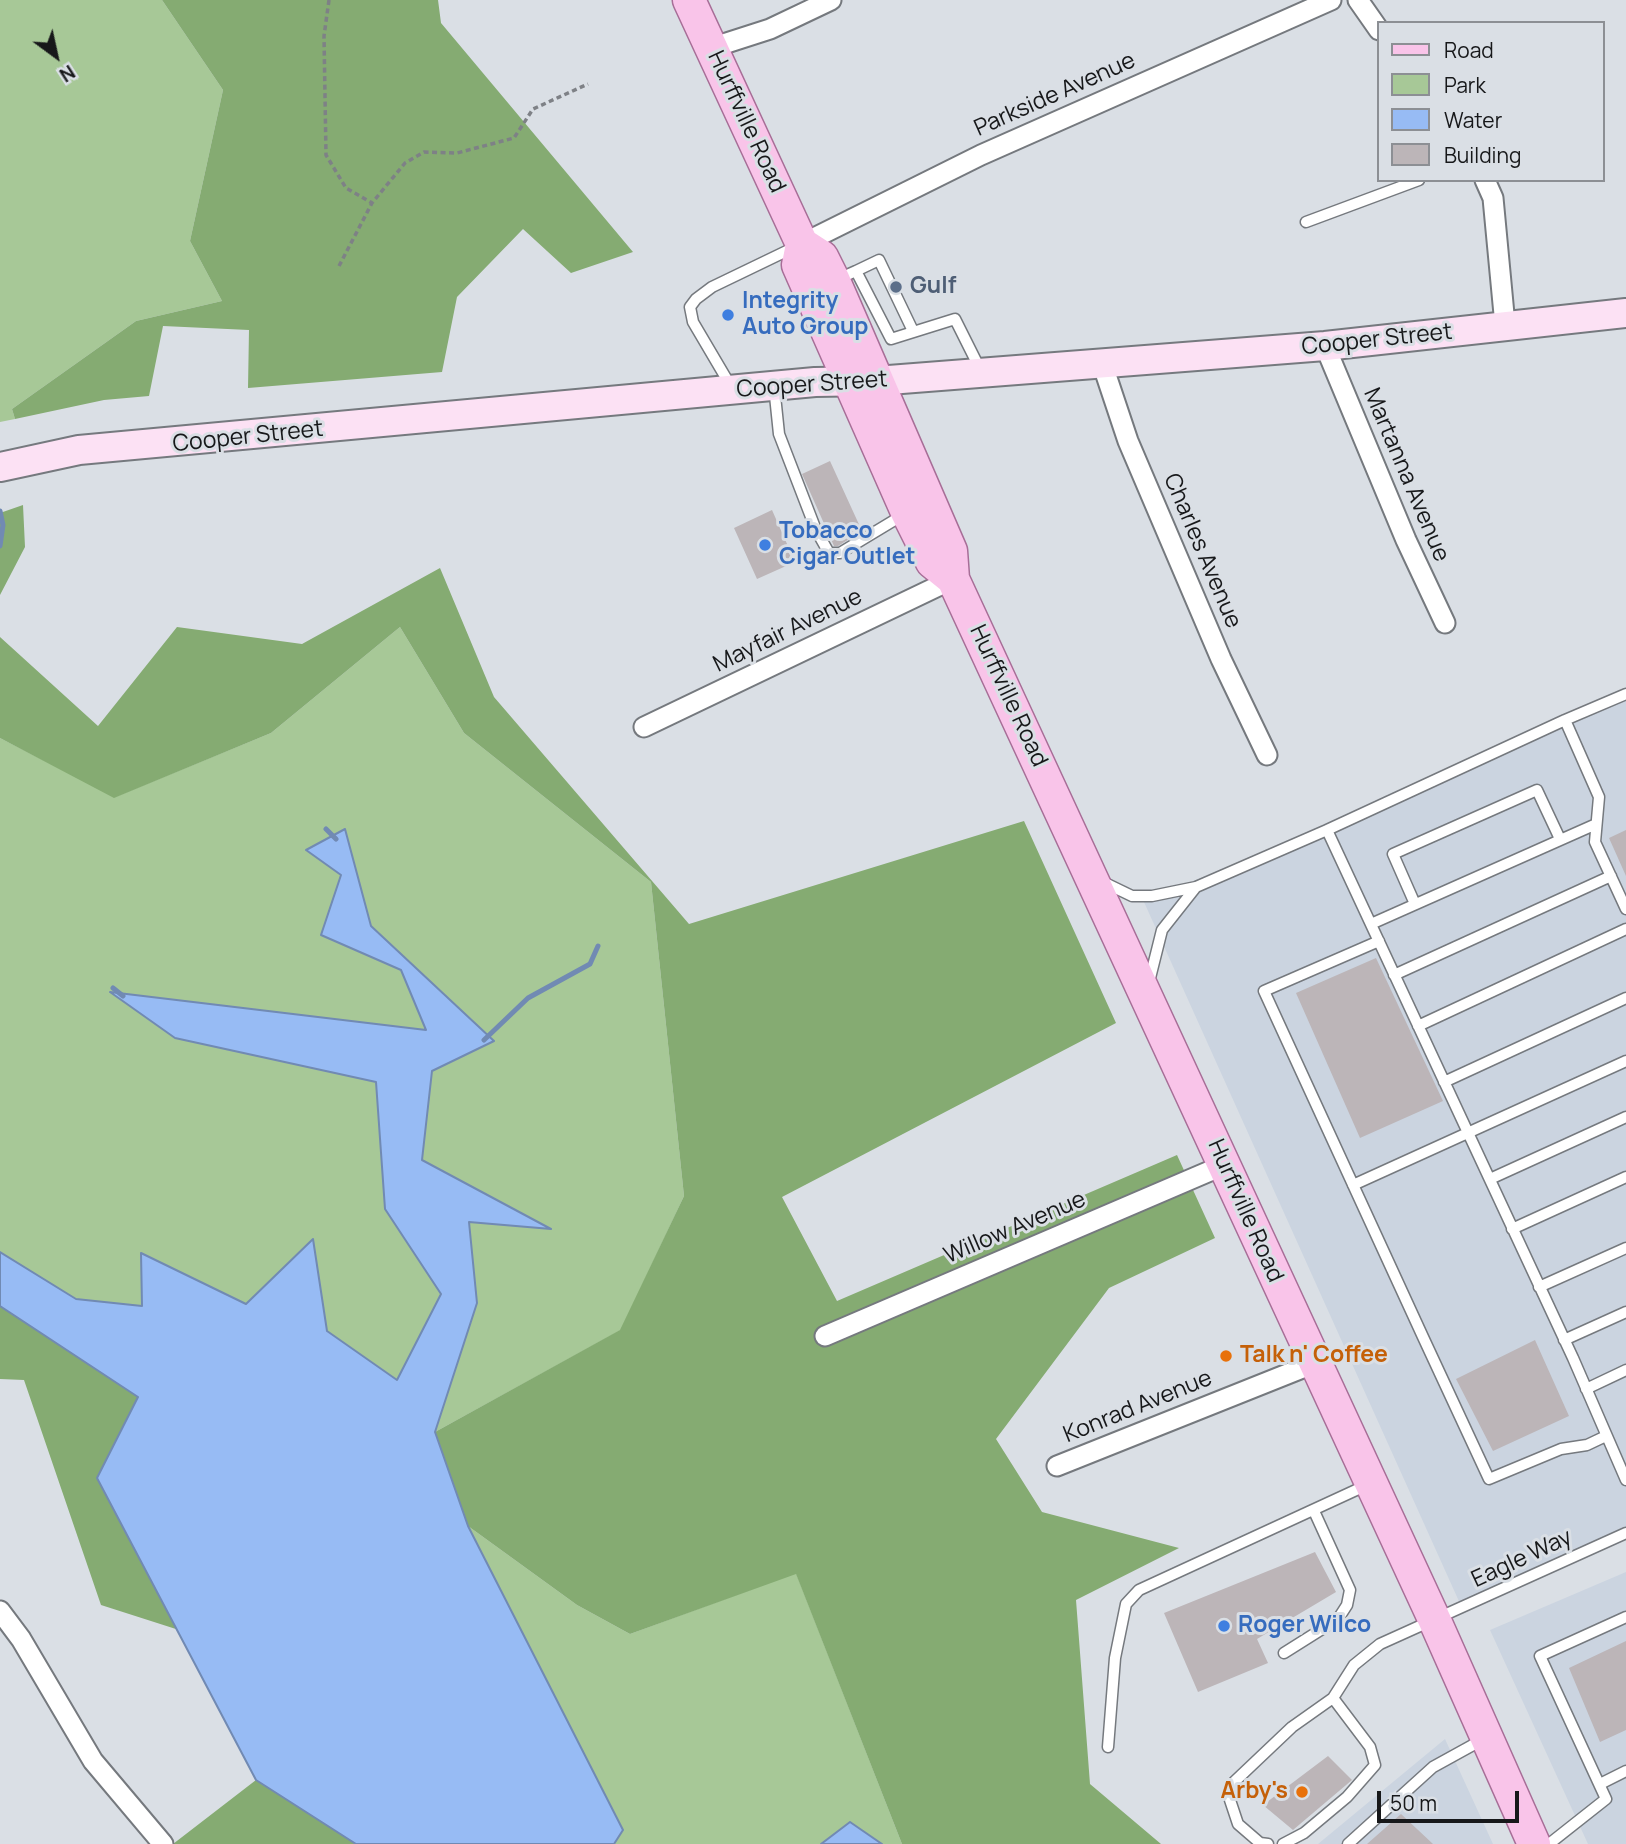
<!DOCTYPE html>
<html>
<head>
<meta charset="utf-8">
<style>
  body { margin:0 }
  #map { position:relative; width:1626px; height:1844px; overflow:hidden; background:#dadfe5; font-family:Manrope,sans-serif }
  canvas { display:block }
  .legend { position:absolute; left:1377px; top:21px; width:228px; height:161px; box-sizing:border-box; background:#dadfe5; border:2px solid #8c8f94; margin:0; padding:9px 12px; list-style:none; font-size:21px; color:#17181a }
  .legend li { display:flex; align-items:center; gap:14px; height:35px }
  .legend b { width:35px; border:2px solid #8c8f94 }
  .north { position:absolute; left:21px; top:21px; width:70px; height:70px; -webkit-text-stroke:5px #dadfe5; paint-order:stroke; rotate:147deg; font-size:19px; font-weight:700; line-height:28px; text-align:center; color:#17181a }
  .north::after { content:''; display:block; margin:auto; width:24px; height:32px; background:#17181a; clip-path:polygon(50% 0,100% 100%,50% 72%,0 100%) }
  .scale { position:absolute; left:1377px; top:1791px; width:142px; height:32px; box-sizing:border-box; border:4px solid #17181a; border-top:0; padding-left:9px; font-size:21px; line-height:24px; white-space:nowrap; color:#17181a; -webkit-text-stroke:5px #dadfe5; paint-order:stroke }
</style>
</head>
<body>
<div id="map">
<canvas width="1626" height="1844"></canvas>
<ul class="legend">
<li><b style="height:9px;background:#f9c4e9"></b>Road</li>
<li><b style="height:19px;background:#a7c897"></b>Park</li>
<li><b style="height:19px;background:#97bbf4"></b>Water</li>
<li><b style="height:19px;background:#bcb5b8"></b>Building</li>
</ul>
<div class="north">N</div>
<div class="scale">50 m</div>
</div>
<script>
const g = document.querySelector('canvas').getContext('2d');
g.lineJoin = 'round';
function paint(path, color) { g.fillStyle = color; g.fill(path, 'evenodd'); }
const toPath = rows => new Path2D(rows.map(r => 'M' + r).join(''));
function stroke(path, color, width, dash) { g.strokeStyle = color; g.lineWidth = width; g.lineCap = dash ? 'butt' : 'round'; g.setLineDash(dash || []); g.stroke(path); }
function drawText(font, color, halo, rows, align = 'center') {
  g.font = font + ' Manrope,sans-serif'; g.lineWidth = 6; g.setLineDash([]); g.textBaseline = 'middle'; g.strokeStyle = halo; g.fillStyle = color; for (const [text, x, y, turn = 0] of rows) {
    g.save(); g.translate(x, y); g.rotate((+turn || 0) * Math.PI / 180); g.textAlign = isNaN(turn) ? turn : align; if (halo) g.strokeText(text, 0, 0); g.fillText(text, 0, 0); g.restore();
  }
}
const built = toPath([
  [1626,699,1626,1533,1462,1608,1144,902],
  [1626,1572,1626,1844,1588,1844,1490,1630],
  [1445,1739,1493,1844,1318,1844]
]);
const green = toPath([
  [0,0,162,0,223,90,190,241,222,301,136,321,12,409,15,419,0,422],
  [400,627,464,733,651,882,684,1196,621,1330,435,1432,477,1303,469,1221,549,1228,422,1160,432,1071,493,1041,371,926,345,830,341,874,321,935,401,970,426,1030,112,992,175,1038,376,1082,385,1209,441,1294,397,1381,327,1331,246,1304,142,1254,142,1306,76,1299,0,1252,0,738,115,797,271,733],
  [468,1526,577,1605,630,1634,796,1573,902,1844,882,1844,850,1822,821,1844,614,1844,623,1830]
]);
const forest = toPath([
  [162,0,438,0,441,23,633,252,571,273,523,229,457,297,442,372,248,388,249,330,163,326,149,396,104,400,15,419,12,409,136,321,222,301,190,241,223,90],
  [23,505,25,547,0,595,0,513],
  [440,568,494,697,689,924,1024,821,1116,1023,782,1197,837,1301,1177,1155,1215,1238,1109,1288,996,1439,1042,1512,1179,1548,1076,1600,1090,1784,1161,1844,902,1844,796,1574,630,1634,577,1605,468,1526,435,1432,620,1330,684,1196,651,882,464,733,400,627,271,733,114,798,0,738,0,637,98,726,177,627,302,644],
  [0,1306,139,1397,97,1478,179,1630,101,1605,24,1380,0,1379],
  [256,1780,356,1844,173,1844]
]);
const water = toPath([
  [345,829,371,926,494,1041,432,1071,422,1160,551,1229,469,1222,477,1303,435,1432,468,1526,623,1830,614,1844,356,1844,256,1780,97,1478,138,1397,0,1306,0,1252,76,1299,142,1306,141,1253,246,1304,313,1239,327,1331,397,1380,441,1294,385,1209,376,1082,175,1038,110,992,426,1030,401,970,321,935,341,875,306,850,345,829],
  [850,1822,882,1844,821,1844,850,1822]
]);
const stream = toPath([
  [0,511,3,525,0,546],
  [326,829,336,839],
  [113,988,123,996],
  [484,1040,528,998,590,964,598,946]
]);
const building = toPath([
  [830,461,862,531,838,546,834,546,802,474],
  [772,510,795,562,757,579,734,528],
  [1626,830,1626,876,1609,838],
  [1376,958,1443,1101,1360,1138,1296,993],
  [1535,1340,1569,1416,1493,1451,1456,1379],
  [1315,1552,1336,1592,1257,1639,1268,1663,1198,1692,1164,1613],
  [1626,1641,1626,1730,1600,1742,1569,1668],
  [1328,1756,1352,1780,1293,1830,1263,1805],
  [1401,1814,1433,1844,1367,1844]
]);
const path = toPath([
  [329,0,324,36,326,155,346,188,372,203],
  [339,266,372,203,405,163,424,152,457,153,514,138,533,109,588,84]
]);
const lane = toPath([
  [1306,222,1419,180],
  [856,271,879,260,913,331],
  [838,279,856,271,891,339,955,319,980,369],
  [774,386,779,434,816,530,829,553,840,553,903,515],
  [727,388,726,378,693,322,690,307,696,299,712,287,795,247],
  [1626,694,1565,720,1599,797,1595,842,1626,909],
  [1565,720,1327,830,1573,1358,1626,1480],
  [1103,882,1132,896,1152,896,1196,887,1162,930,1149,982],
  [1196,887,1327,830],
  [1415,904,1393,854,1537,790,1560,839],
  [1371,924,1594,825],
  [1379,941,1264,991,1423,1337,1489,1479,1561,1449,1587,1445,1606,1436],
  [1394,975,1611,876],
  [1418,1026,1626,929],
  [1444,1082,1626,998],
  [1490,1179,1626,1117],
  [1353,1185,1626,1061],
  [1512,1229,1626,1177],
  [1539,1287,1626,1248],
  [1564,1340,1626,1312],
  [1586,1389,1626,1370],
  [1284,1653,1338,1619,1347,1605,1350,1590,1314,1511],
  [1108,1747,1115,1658,1126,1604,1139,1590,1367,1485],
  [1600,1784,1626,1771],
  [1268,1844,1260,1843,1238,1824,1230,1800,1234,1782,1292,1727,1333,1698,1354,1665,1380,1644,1626,1533],
  [1283,1844,1304,1833,1347,1797,1375,1765,1370,1747,1333,1698],
  [1348,1844,1433,1767,1482,1740],
  [1549,1844,1606,1799,1540,1656,1626,1617]
]);
const street = toPath([
  [1358,0,1379,30],
  [711,48,770,29,831,0],
  [1485,180,1493,198,1505,325],
  [802,244,981,155,1331,0],
  [1325,346,1406,540,1445,623],
  [1102,363,1128,441,1221,659,1267,755],
  [644,727,953,579],
  [825,1336,1224,1165],
  [1057,1466,1315,1363],
  [0,1611,21,1639,93,1761,163,1844]
]);
const secondary = toPath([
  [0,467,79,450,815,382,876,381,1325,346,1626,313]
]);
const primary = toPath([
  [689,0,802,244,822,257,834,281,951,551,953,579,1435,1621,1534,1844],
  [802,244,798,265,907,512,932,562,953,579]
]);
const markers = [
  [896,287,7,"#5c6f8a"],
  [728,315,7,"#3f7fe0"],
  [765,545,7,"#3f7fe0"],
  [1226,1356,7,"#e8710a"],
  [1224,1626,7,"#3f7fe0"],
  [1302,1792,7,"#e8710a"]
];
const streetNames = [
  ["Parkside Avenue",1055,95,-24],
  ["Hurffville Road",746,122,65],
  ["Cooper Street",1377,340,-6],
  ["Cooper Street",812,385,-4],
  ["Cooper Street",248,437,-6],
  ["Martanna Avenue",1406,475,67],
  ["Charles Avenue",1202,551,67],
  ["Mayfair Avenue",788,631,-26],
  ["Hurffville Road",1008,696,65],
  ["Hurffville Road",1245,1211,66],
  ["Willow Avenue",1015,1228,-23],
  ["Konrad Avenue",1138,1407,-22],
  ["Eagle Way",1522,1559,-25]
];
const serviceNames = [
  ["Gulf",910,287]
];
const shopNames = [
  ["Integrity",742,302],
  ["Auto Group",742,328],
  ["Tobacco",779,532],
  ["Cigar Outlet",779,558],
  ["Roger Wilco",1238,1626]
];
const foodNames = [
  ["Talk n' Coffee",1240,1356],
  ["Arby's",1288,1792,"right"]
];
paint(built, '#cbd4e0');
paint(green, '#a7c897');
paint(forest, '#85ab72');
paint(water, '#97bbf4');
stroke(water, '#718ab3', 2);
stroke(stream, '#718ab3', 5);
paint(building, '#bcb5b8');
stroke(lane, '#75797e', 13);
stroke(street, '#75797e', 23);
stroke(secondary, '#75797e', 32);
stroke(primary, '#a76e97', 35);
stroke(path, '#7e8186', 3.5, [5, 3.5]);
stroke(lane, '#fff', 10);
stroke(street, '#fff', 19);
stroke(secondary, '#fce1f4', 28);
stroke(primary, '#f9c4e9', 32);
for (const [x, y, r, color] of markers) { const dot = new Path2D(); dot.arc(x, y, r, 0, 2 * Math.PI); g.fillStyle = color; g.fill(dot); stroke(dot, '#dadfe5', 2.5); }
drawText('23px', '#17181a', '#dadfe5', streetNames);
drawText('bold 23px', '#4e5e75', '#dadfe5', serviceNames, 'left');
drawText('bold 23px', '#366cbe', '#dadfe5', shopNames, 'left');
drawText('bold 23px', '#c56008', '#dadfe5', foodNames, 'left');
</script>
</body>
</html>
